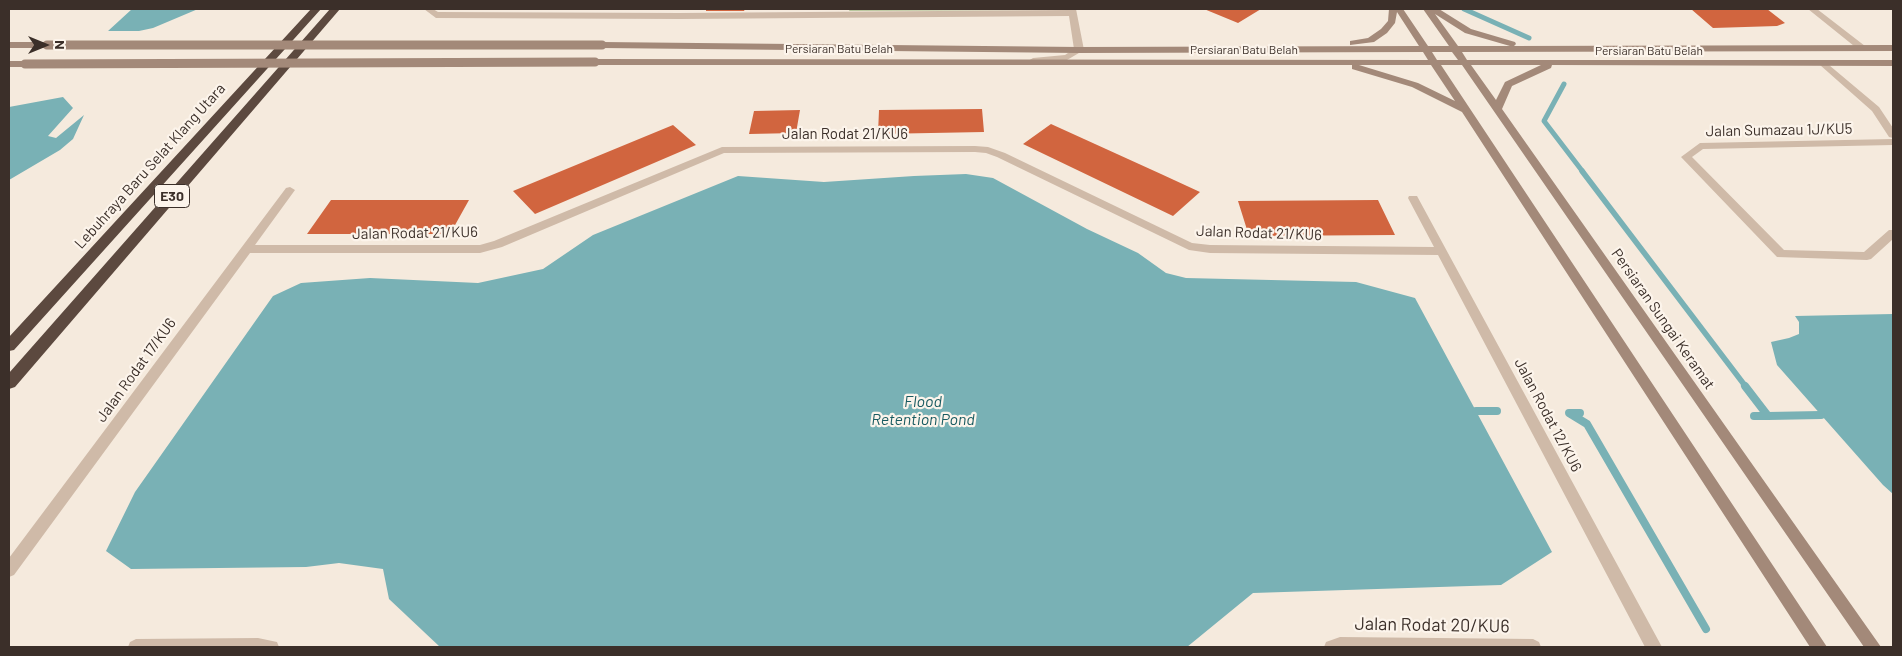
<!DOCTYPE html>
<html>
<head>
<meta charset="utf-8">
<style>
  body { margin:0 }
  #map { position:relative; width:1902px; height:656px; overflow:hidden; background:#f5eadd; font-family:Barlow,sans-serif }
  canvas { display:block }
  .frame { position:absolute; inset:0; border:10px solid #3b2f29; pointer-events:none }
  .north { position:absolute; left:20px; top:20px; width:50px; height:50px; -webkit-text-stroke:4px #fcf4eb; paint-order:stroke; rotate:90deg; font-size:14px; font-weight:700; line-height:20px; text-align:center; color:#3b2f29 }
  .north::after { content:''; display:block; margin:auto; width:18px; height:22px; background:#3b2f29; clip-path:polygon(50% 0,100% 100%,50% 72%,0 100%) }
</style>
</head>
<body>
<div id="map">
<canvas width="1902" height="656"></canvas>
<div class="frame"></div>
<div class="north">N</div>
</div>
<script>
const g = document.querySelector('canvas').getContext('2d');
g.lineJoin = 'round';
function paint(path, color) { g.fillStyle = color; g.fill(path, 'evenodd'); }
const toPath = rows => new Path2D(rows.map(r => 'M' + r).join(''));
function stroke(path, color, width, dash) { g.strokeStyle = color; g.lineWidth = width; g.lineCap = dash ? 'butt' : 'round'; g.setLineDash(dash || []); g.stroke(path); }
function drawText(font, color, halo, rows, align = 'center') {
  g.font = font + ' Barlow,sans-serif'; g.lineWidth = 4.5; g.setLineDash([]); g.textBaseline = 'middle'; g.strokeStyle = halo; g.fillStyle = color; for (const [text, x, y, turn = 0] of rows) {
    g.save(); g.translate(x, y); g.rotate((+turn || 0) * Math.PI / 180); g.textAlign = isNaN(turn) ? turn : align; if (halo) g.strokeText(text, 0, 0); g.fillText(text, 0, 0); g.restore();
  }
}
const green = toPath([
  [850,9,1055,9,1055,10,849,11]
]);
const water = toPath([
  [132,9,198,9,153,28,139,31,108,31],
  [63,97,73,108,48,136,56,138,84,115,73,139,60,150,9,180,9,107],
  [966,174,993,178,1087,229,1138,253,1166,273,1186,278,1356,282,1415,298,1552,552,1501,585,1253,593,1187,647,440,647,389,599,383,569,339,563,306,567,131,569,106,551,135,492,273,296,301,283,370,278,478,283,543,269,593,235,738,176,824,182,914,176],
  [1893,314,1893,494,1883,485,1777,365,1771,342,1789,338,1799,334,1799,322,1795,316]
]);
const streamFar2 = toPath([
  [1464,9,1529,38],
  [1564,84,1544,121,1583,172]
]);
const streamFar1 = toPath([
  [1582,171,1746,387]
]);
const stream = toPath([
  [1745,386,1768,416,1821,415],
  [1476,411,1497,411],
  [1580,413,1569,413,1587,424,1706,629],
  [1754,416,1768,416]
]);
const building = toPath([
  [706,9,745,9,744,11,706,11],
  [1204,9,1261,9,1238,23],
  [1691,9,1767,9,1785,23,1777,26,1713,28],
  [982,109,984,132,878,134,879,110],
  [800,110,796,133,749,134,754,111],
  [1051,124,1161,174,1200,192,1173,216,1023,144],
  [673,125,696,145,535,214,513,191],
  [331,200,469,200,450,234,307,234],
  [1378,200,1395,235,1249,236,1238,201]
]);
const street = toPath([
  [424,9,433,9,438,12,680,13,1068,10,1068,9,1076,9,1084,50,1067,60,1033,64,1028,61,1033,58,1065,55,1074,49,1069,16,680,19,436,18,424,9],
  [1808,9,1817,9,1865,46,1865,50,1859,50,1808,9],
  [1823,60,1879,107,1893,128,1893,138,1889,137,1872,111,1820,65,1820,61,1823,60],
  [1893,139,1893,145,1703,149,1692,157,1784,250,1864,252,1889,230,1893,230,1893,239,1871,259,1867,260,1777,257,1681,157,1700,143,1893,139],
  [975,146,988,147,1005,153,1192,243,1210,245,1434,247,1408,198,1409,196,1417,196,1662,647,1645,647,1438,255,1210,253,1189,250,997,157,986,153,975,152,724,153,502,247,480,253,250,253,14,575,9,577,9,558,286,188,290,187,295,190,255,245,480,245,494,241,722,147,975,146],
  [1340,637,1533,639,1539,642,1541,647,1324,647,1326,642,1340,637],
  [258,638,277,642,279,647,128,647,130,642,136,639,258,638]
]);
const secondary = toPath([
  [1389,9,1403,9,1428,46,1449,46,1423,9,1439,9,1471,29,1515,42,1516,44,1514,46,1893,45,1893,51,1462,52,1467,60,1893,60,1893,66,1552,65,1551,68,1512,86,1502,109,1881,647,1864,647,1462,65,1441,65,1827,647,1810,647,1462,112,1412,87,1352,69,1352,65,595,65,590,62,595,59,1428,60,1423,52,1079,53,602,48,598,45,602,42,1079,47,1419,46,1397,12,1395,23,1387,33,1374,42,1350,45,1350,41,1368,38,1381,29,1388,21,1389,9],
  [1435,14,1465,33,1510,46,1458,46,1435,14],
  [1432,52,1452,52,1458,60,1437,60,1432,52],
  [1359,65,1431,65,1455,101,1418,83,1359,65],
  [1471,65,1541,65,1505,82,1496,100,1471,65],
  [9,42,47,42,51,45,47,48,9,48,9,42],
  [9,61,25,61,30,64,25,67,9,67,9,61]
]);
const highway = toPath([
  [311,9,321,9,14,350,9,351,9,337,311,9],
  [330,9,340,9,15,387,9,389,9,373,330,9]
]);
const secondaryBridge = toPath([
  [47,45,602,45],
  [25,64,595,62]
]);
const farStreetnames = [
  ["Persiaran Batu Belah",839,49],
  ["Persiaran Batu Belah",1244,50],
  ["Persiaran Batu Belah",1649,51]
];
const shields = [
  [172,196,35]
];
const shieldNames = [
  ["E30",172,196]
];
const streetNames = [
  ["Jalan Sumazau 1J/KU5",1779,130,-1],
  ["Jalan Rodat 21/KU6",845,134],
  ["Lebuhraya Baru Selat Klang Utara",150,166,-48],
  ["Jalan Rodat 21/KU6",415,233,-1],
  ["Jalan Rodat 21/KU6",1259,233,2],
  ["Persiaran Sungai Keramat",1663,319,55],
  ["Jalan Rodat 17/KU6",136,370,-54],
  ["Jalan Rodat 12/KU6",1548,415,62]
];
const waterNames = [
  ["Flood",923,402],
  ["Retention Pond",923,420]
];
const nearStreetnames = [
  ["Jalan Rodat 20/KU6",1432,625,1]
];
paint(green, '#b7c69b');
paint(water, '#79b1b5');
stroke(streamFar2, '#79b1b5', 5);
stroke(streamFar1, '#79b1b5', 5.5);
stroke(stream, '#79b1b5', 8);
paint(building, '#d1653f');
paint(street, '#cfbaa8');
paint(secondary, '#a38979');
paint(highway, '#5c493f');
stroke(secondaryBridge, '#a38979', 9);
drawText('12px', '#3b2f29', '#fcf4eb', farStreetnames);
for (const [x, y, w] of shields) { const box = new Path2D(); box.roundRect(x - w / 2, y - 11.5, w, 23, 4); g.fillStyle = '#fcf4eb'; g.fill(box); stroke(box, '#3b2f29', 1); }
drawText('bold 14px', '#3b2f29', null, shieldNames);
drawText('15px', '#3b2f29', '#fcf4eb', streetNames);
drawText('italic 16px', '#195b61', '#fcf4eb', waterNames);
drawText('18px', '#3b2f29', '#fcf4eb', nearStreetnames);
</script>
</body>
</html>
